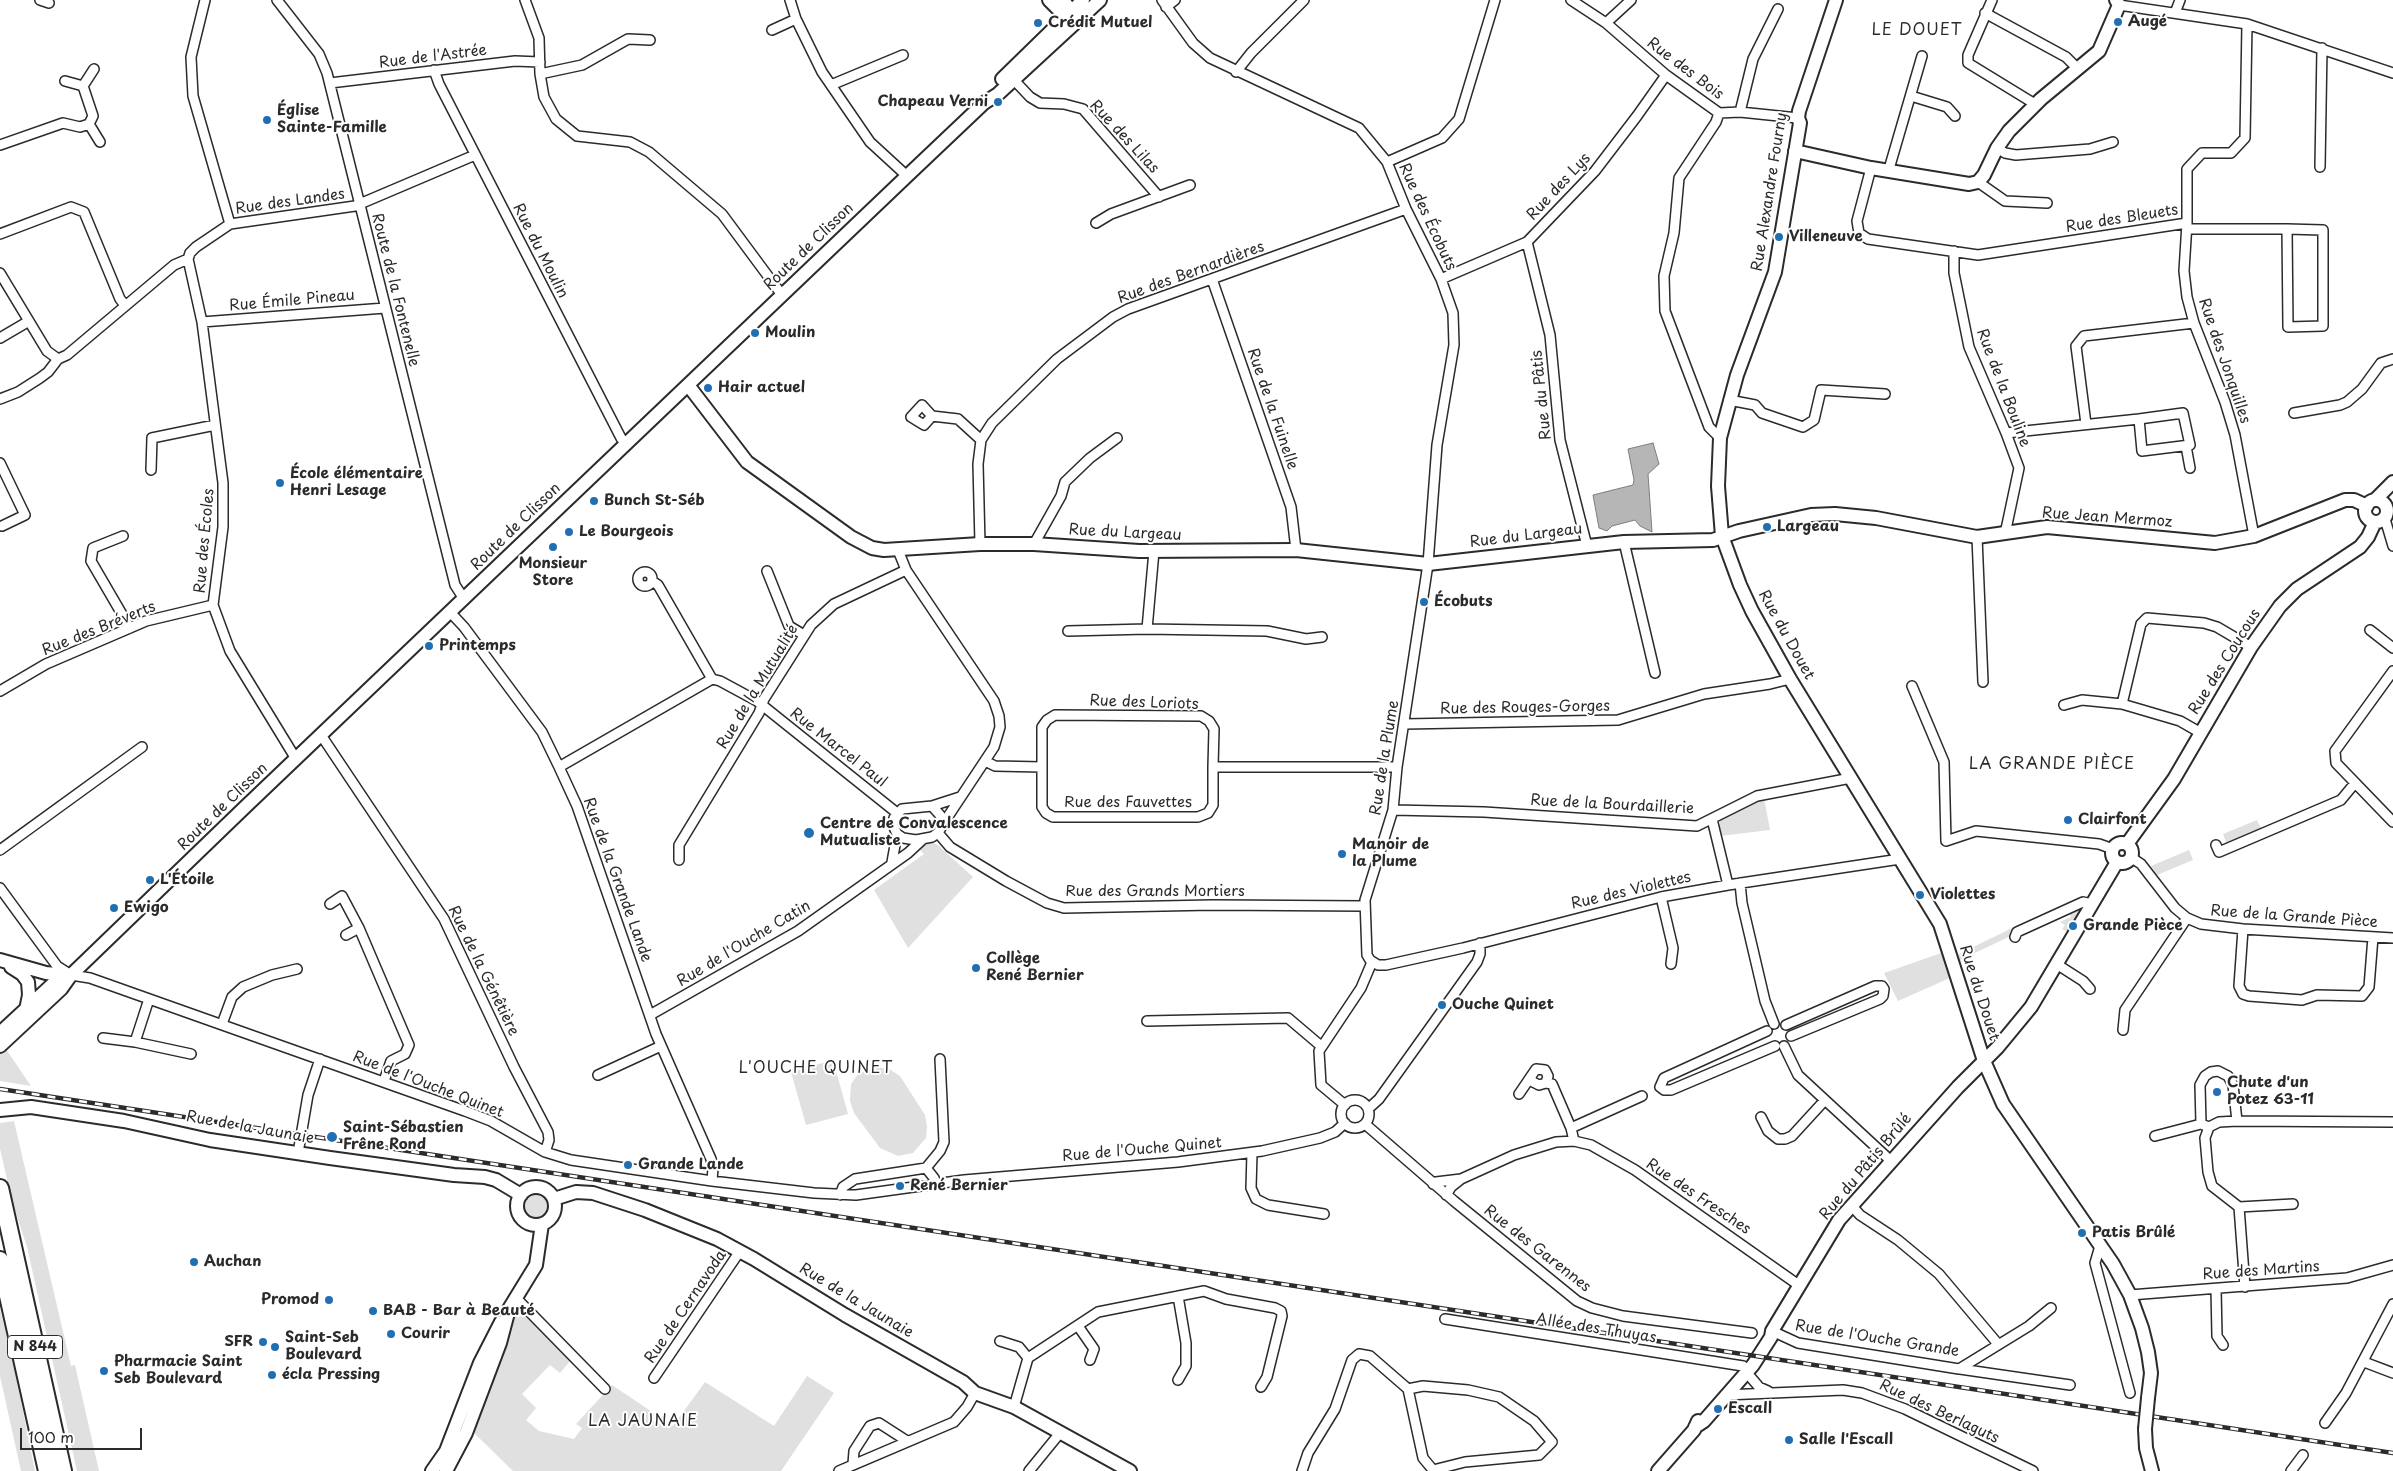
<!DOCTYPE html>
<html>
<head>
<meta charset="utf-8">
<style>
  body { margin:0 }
  #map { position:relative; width:2393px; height:1471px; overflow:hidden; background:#fff; font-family:"Playpen Sans",sans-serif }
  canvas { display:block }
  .scale { position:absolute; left:20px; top:1428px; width:122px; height:22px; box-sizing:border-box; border:2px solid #2b2b2b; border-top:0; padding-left:6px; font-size:15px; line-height:18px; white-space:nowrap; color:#2b2b2b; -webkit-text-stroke:4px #fff; paint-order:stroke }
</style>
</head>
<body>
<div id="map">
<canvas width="2393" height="1471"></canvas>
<div class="scale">100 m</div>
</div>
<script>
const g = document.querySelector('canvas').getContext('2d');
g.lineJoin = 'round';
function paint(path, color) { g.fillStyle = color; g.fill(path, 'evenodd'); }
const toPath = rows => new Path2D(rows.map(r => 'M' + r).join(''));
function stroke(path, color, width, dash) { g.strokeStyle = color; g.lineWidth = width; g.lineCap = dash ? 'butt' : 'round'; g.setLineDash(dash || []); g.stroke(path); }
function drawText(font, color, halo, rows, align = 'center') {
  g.font = font + ' "Playpen Sans",sans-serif'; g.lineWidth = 4; g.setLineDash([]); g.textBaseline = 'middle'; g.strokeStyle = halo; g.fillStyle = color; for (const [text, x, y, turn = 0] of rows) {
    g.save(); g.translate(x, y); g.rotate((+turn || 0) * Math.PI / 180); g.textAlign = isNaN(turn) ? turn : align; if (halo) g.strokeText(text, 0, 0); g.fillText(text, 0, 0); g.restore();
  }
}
const green = toPath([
  [1764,798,1770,830,1720,836,1720,820,1740,808],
  [2257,820,2262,830,2227,845,2223,834],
  [931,842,938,845,973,877,908,948,874,890,924,854,918,848],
  [2189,850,2193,860,2157,875,2151,866],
  [2079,907,2082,909,2068,932,2062,929,2065,925,2060,922,2071,917,2068,912],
  [2012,928,2015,934,1960,960,1959,954],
  [1944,952,1952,977,1898,1001,1884,973],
  [0,1040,10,1055,31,1086,0,1081],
  [833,1060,848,1114,806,1125,791,1072],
  [874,1067,889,1069,900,1076,925,1115,927,1126,926,1138,913,1153,898,1156,880,1148,854,1113,850,1101,851,1084,858,1074],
  [14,1121,71,1366,75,1365,99,1471,77,1471,27,1247,12,1201,0,1149,0,1123],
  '523 1206a13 13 0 1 1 26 0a13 13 0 1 1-26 0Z',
  [0,1309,14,1366,35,1471,21,1471,0,1376],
  [516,1311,531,1319,571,1360,560,1373,550,1365,522,1394,536,1408,526,1420,539,1431,574,1439,582,1428,576,1424,612,1385,673,1426,705,1382,774,1426,807,1376,834,1393,781,1471,513,1471,474,1433]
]);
const water = toPath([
  [1653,443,1659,464,1648,474,1652,532,1640,526,1635,520,1612,526,1607,531,1599,528,1593,495,1633,485,1634,480,1628,449,1653,443]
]);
const street = toPath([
  [40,0,49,3],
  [205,0,191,57,193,96,230,224],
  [277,0,319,54,327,73,455,585,464,599],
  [525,0,539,38,540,74,544,97,556,119,577,136,630,142,649,152,722,214,782,295],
  [790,0,796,19,822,72,870,142,907,176],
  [1162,0,1193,43,1210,58,1359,128,1387,162,1406,209,1441,279,1453,313,1454,345,1437,445,1428,564,1397,767,1393,810,1365,900,1367,955,1370,960,1378,965,1386,965,1463,948,1661,897,1728,885,1900,859],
  [1571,0,1606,23,1666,75,1719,113,1740,112,1798,118],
  [1992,0,1968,55,1968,63,2035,104],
  [2119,5,2247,24,2393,73],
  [1166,7,1175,0],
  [1985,13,2066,57,2077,68],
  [2175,13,2180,0],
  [1606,23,1631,0],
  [772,30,796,19],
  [434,70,439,84,621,438,626,444],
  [1236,72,1251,53,1304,0],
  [540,74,582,65,628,39,650,40],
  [1014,80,1030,97,1040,103,1064,104,1083,109,1159,197],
  [330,83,515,61,540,62],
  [831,85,903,55],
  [83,86,94,69],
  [1911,96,1947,107,1955,116],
  [1740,112,1753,59,1778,9],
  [1719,113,1716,122,1679,178,1674,233,1664,276,1665,311,1709,427,1720,438],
  [89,124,100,142],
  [0,145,63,123,80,127,89,124,93,116,83,86,65,81],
  [1997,148,2005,153,2016,155,2090,149,2113,142],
  [1387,162,1442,138,1459,119,1495,0],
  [2320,167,2322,48],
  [1871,168,1857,221,1859,233,1868,239,1978,255,2187,223,2187,169,2202,153,2231,153,2245,138,2247,24],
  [1889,169,1922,56],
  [1978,182,2005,201,2047,203],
  [1096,223,1111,214,1190,185],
  [2187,223,2184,271,2187,297,2194,323,2225,402,2235,435,2254,536],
  [2187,229,2287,229,2323,230,2323,326,2288,327,2287,229],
  [0,234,71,207,84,212,120,299,125,305],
  [1527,242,1550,335,1560,440,1587,546],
  [1954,251,1954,273,1969,347,2006,433,2019,468,2005,534],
  [188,259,202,322,223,483,223,527,213,605,230,651,296,759],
  [0,273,47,351,58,359],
  [1212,279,1291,507,1296,550],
  [1441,279,1527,242,1595,171,1637,116,1666,75],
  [202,322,385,308],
  [0,338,29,321],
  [58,359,67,355,174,265,188,259,190,253,196,247,230,224,355,206,475,155],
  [0,399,18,392,40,378,48,372,58,359],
  [1729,400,1755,405,1762,413,1803,427,1814,420,1821,390,1885,394],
  [2183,413,2190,445,2142,451,2139,419,2183,413],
  [2294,413,2340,405,2347,402,2362,389,2381,363,2393,359],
  [932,416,924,425,911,417,922,405,932,416,958,419,981,440],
  [2086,424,2076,346,2084,336,2194,323],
  [2006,433,2139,419],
  [2186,446,2190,468],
  [0,463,25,515,2,526],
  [151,470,152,438,215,425],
  [2385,519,2393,546],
  [123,536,93,548,91,561,130,628],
  [1977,537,1983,682],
  [1624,542,1655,673],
  [980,544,978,464,981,440,992,423,1057,359,1113,317,1128,309,1406,209],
  [1034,544,1061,496,1065,482,1090,458,1117,438],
  [898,550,906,570,994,701,999,716,1000,727,994,747,943,824],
  [767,571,789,626,804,635],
  '638 579a7 7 0 1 1 14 0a7 7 0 1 1-14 0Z',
  [652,581,658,585,712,679],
  [450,612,464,627,542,732,559,767,577,806,656,1034,711,1159,713,1168,712,1181],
  [1147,629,1267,631,1306,639,1322,637],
  [2370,630,2393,648],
  [1068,631,1147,629,1154,551],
  [2393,671,2335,751,2336,763,2393,822],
  [1912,686,1944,762,1946,841,1976,831,2099,844,2113,849],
  [0,691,46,664,146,621,213,605],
  [2122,704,2141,624,2147,618,2204,623,2217,627,2251,647],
  [2064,705,2082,700,2122,704,2180,721,2201,733],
  [1405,724,1618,720,1704,694,1770,684,1790,679],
  [321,735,444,919,514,1067,548,1132,549,1140,545,1152],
  [985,761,995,766,1042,767,1042,807,1046,813,1053,817,1198,817,1208,813,1213,805,1213,767],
  [559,767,712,679,720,681,757,701,897,813],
  [1042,767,1042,727,1047,720,1055,715,1201,716,1209,721,1214,729,1213,767,1397,767],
  [932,806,940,815,943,824,938,833,932,837,916,840,903,838,897,834,893,825,894,818,902,809,932,806,960,797],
  [1393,810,1484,812,1697,826,1757,796,1851,778],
  [1712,819,1728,885],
  [938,833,950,847,1006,881,1047,903,1064,908,1212,905,1364,906],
  [2216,845,2219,852,2341,800,2355,783],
  [0,850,142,747],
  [2132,858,2141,864,2175,908,2187,918,2201,924,2243,929,2393,938],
  [679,860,679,845,759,713,764,699,811,625,834,604,906,570],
  [892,862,897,834],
  [1740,883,1742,903,1765,1001,1774,1024],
  [0,888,57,966,71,975,90,978,465,1111,491,1121,545,1152,571,1160,712,1181,814,1193,856,1195,964,1180,1178,1162,1262,1151,1320,1138,1335,1132,1345,1123],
  [1661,897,1673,948,1671,964],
  [330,904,342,896,359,928],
  [2243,929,2239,986,2243,994,2249,996,2302,1000,2317,995,2362,996,2369,987,2373,937],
  [346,935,359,928,409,1045,405,1054,391,1061,384,1081],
  [2015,937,2017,932,2083,902,2092,904],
  [2058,965,2083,981,2090,989],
  [650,1015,798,931,908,853,922,840],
  [1147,1021,1288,1018,1321,1046],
  [222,1024,232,997,243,987,272,975,297,969],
  [1786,1025,1875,986,1882,986,1884,989,1883,996,1880,999,1791,1036],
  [2123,1030,2125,1010,2187,918],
  [1767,1031,1664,1078,1660,1087,1664,1090,1671,1090,1775,1046],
  [103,1038,135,1042,149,999],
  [135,1042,191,1054],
  [1784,1046,1798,1075,1891,1161],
  [598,1075,661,1046],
  [1546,1083,1552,1084,1571,1128],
  [1519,1094,1536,1069,1545,1070,1548,1076,1546,1083,1539,1085,1533,1082,1531,1079],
  '1341 1114a14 14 0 1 1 28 0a14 14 0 1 1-28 0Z',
  [1345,1105,1321,1085,1319,1051,1361,988,1372,962],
  [1368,1109,1379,1099,1477,962,1480,954,1480,943],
  [1761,1117,1768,1131,1778,1139,1785,1139,1792,1136,1825,1100],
  [1365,1124,1454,1201,1577,1301,1592,1308,1623,1316,1752,1333],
  [2201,1124,2200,1085,2205,1076,2211,1072,2218,1071,2228,1076,2233,1085,2237,1121],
  [2209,1127,2205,1138,2208,1172,2212,1186,2239,1207,2245,1287],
  [2155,1136,2201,1124,2209,1127,2219,1122,2237,1121,2393,1122],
  [1574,1141,1571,1128,1642,1096],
  [298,1153,308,1095,320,1059],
  [1252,1153,1251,1188,1256,1199,1268,1205,1324,1214],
  [926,1168,934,1178,936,1184],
  [1433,1184,1436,1182,1461,1179],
  [840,1195,843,1187,855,1179,926,1168,940,1151,944,1142,940,1059],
  [1446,1195,1451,1187,1461,1179,1514,1155,1556,1142,1574,1141,1591,1145,1635,1170,1800,1286],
  [1852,1206,1860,1215,1898,1240,1939,1274,1998,1344],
  [2239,1207,2293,1204],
  [2100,1246,2095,1263,2130,1393],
  [2216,1289,2217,1336,2223,1345],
  [2130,1295,2347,1278,2393,1265],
  [1178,1296,1186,1343,1186,1366,1178,1380],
  [516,1298,605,1389],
  [1445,1319,1743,1366],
  [1078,1326,1094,1349,1090,1360],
  [1772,1331,1798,1343,1959,1369,2029,1326,2051,1308],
  [1000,1341,1019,1347,1028,1358],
  [2364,1362,2393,1373],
  [1960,1369,2070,1385],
  [1747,1373,1759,1387,1768,1391],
  [654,1378,740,1251],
  [1725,1395,1843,1390,1862,1393,1905,1409,2033,1471],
  [1014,1407,1028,1358,1098,1312,1204,1291,1226,1299,1275,1308,1281,1311,1282,1316,1267,1377,1261,1387],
  [2325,1423,2346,1393,2393,1304],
  [853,1464,854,1451,870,1426,879,1423,907,1441],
  [839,1471,954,1422,967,1407,975,1393],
  [1029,1471,1060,1433],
  [1302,1471,1308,1453,1335,1409,1352,1360,1359,1354,1370,1356,1408,1389,1423,1458,1433,1470,1465,1462,1539,1455,1552,1442,1534,1421,1499,1397,1468,1390,1423,1386,1408,1389],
  [2291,1471,2303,1455]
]);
const secondary = toPath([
  [1049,0,1061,12,1073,16],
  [1063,0,1069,8,1070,19],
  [1836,0,1799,111,1798,118,1800,123,1775,272,1737,375,1720,438,1718,486,1722,536,1740,585,1752,611,1790,679,1940,924,1984,1061,2003,1104,2113,1264,2130,1295,2142,1328,2148,1352,2151,1373,2148,1398],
  [1002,79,1083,0],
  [1795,151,1871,168,1969,184,1978,182,1984,175,1997,148,2009,131,2041,99,2099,51,2119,5,2116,0],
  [688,385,747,462,851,537,872,548,884,550,980,544,1034,544,1139,551,1296,550,1428,564,1624,542,1713,540,1739,531,1811,515,1835,514,1876,518,1977,537,2047,527,2215,543,2254,536,2345,500,2354,500,2367,506],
  '2365 511a11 11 0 1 1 22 0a11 11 0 1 1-22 0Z',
  [2375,500,2393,482],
  '2112 853a10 10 0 1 1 20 0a10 10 0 1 1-20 0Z',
  [2127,844,2174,779,2251,647,2280,606,2297,589,2360,547,2368,537,2375,522],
  [0,960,46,973,66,975],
  [11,967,22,974,28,982,29,995,26,1010],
  [0,1033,55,982,71,975],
  [0,1046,61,989,71,975,243,809,907,176,984,103,998,94,1100,0],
  [0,1110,31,1107,124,1121,210,1140,330,1158,454,1175,485,1177,496,1180,521,1195],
  '517 1206a19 19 0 1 1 38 0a19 19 0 1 1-38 0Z',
  [554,1199,576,1192,593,1193,645,1210,717,1239,754,1259,845,1315,963,1382,975,1393,1014,1407,1130,1471],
  [1695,1427,1704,1421,1753,1365,1771,1337,1772,1331,1839,1220,1958,1087,1998,1047,2031,1007,2117,862],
  [2145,1429,2146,1448,2152,1471],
  [432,1471,446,1451,480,1363,501,1322],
  [446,1471,466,1433,500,1343,509,1309,536,1265,542,1224],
  [1658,1471,1694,1430,1698,1421]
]);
const highway = toPath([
  [0,1188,63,1471],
  [0,1260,47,1471]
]);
const rail = toPath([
  [0,1089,2393,1453]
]);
const secondaryBridge = toPath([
  [2145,1429,2148,1398]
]);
const markers = [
  [2118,22,5,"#1f6fb2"],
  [1038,23,5,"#1f6fb2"],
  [998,102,5,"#1f6fb2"],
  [267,120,5,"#1f6fb2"],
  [1779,237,5,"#1f6fb2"],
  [755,333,5,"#1f6fb2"],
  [708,388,5,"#1f6fb2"],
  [280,483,5,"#1f6fb2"],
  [594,501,5,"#1f6fb2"],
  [1767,527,5,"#1f6fb2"],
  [569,532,5,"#1f6fb2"],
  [553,547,5,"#1f6fb2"],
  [1424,602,5,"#1f6fb2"],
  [429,646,5,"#1f6fb2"],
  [2068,820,5,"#1f6fb2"],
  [809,833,6,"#1f6fb2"],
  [1342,854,5,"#1f6fb2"],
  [150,880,5,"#1f6fb2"],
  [1920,895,5,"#1f6fb2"],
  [114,908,5,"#1f6fb2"],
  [2073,926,5,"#1f6fb2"],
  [976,968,5,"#1f6fb2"],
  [1442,1005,5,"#1f6fb2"],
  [2217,1092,5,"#1f6fb2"],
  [332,1137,6,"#1f6fb2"],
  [628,1165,5,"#1f6fb2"],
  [900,1186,5,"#1f6fb2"],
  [2082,1233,5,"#1f6fb2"],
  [194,1262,5,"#1f6fb2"],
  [329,1300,5,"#1f6fb2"],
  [373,1311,5,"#1f6fb2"],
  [391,1334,5,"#1f6fb2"],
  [263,1342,5,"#1f6fb2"],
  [275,1347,5,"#1f6fb2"],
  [104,1371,5,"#1f6fb2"],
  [272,1375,5,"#1f6fb2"],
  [1718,1409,5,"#1f6fb2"],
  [1789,1440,5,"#1f6fb2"]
];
const shields = [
  [35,1347,55]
];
const shieldNames = [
  ["N 844",35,1347]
];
const poiNames = [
  ["Augé",2128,22],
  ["Crédit Mutuel",1048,23],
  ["Chapeau Verni",988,102,"right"],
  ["Église",277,111],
  ["Sainte-Famille",277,128],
  ["Villeneuve",1789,237],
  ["Moulin",765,333],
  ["Hair actuel",718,388],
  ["École élémentaire",290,474],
  ["Henri Lesage",290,491],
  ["Bunch St-Séb",604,501],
  ["Largeau",1777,527],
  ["Le Bourgeois",579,532],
  ["Monsieur",553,564,"center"],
  ["Store",553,581,"center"],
  ["Écobuts",1434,602],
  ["Printemps",439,646],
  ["Clairfont",2078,820],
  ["Centre de Convalescence",820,824],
  ["Mutualiste",820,841],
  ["Manoir de",1352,845],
  ["la Plume",1352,862],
  ["L'Étoile",160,880],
  ["Violettes",1930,895],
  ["Ewigo",124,908],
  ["Grande Pièce",2083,926],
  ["Collège",986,959],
  ["René Bernier",986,976],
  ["Ouche Quinet",1452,1005],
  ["Chute d'un",2227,1083],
  ["Potez 63-11",2227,1100],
  ["Saint-Sébastien",343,1128],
  ["Frêne Rond",343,1145],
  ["Grande Lande",638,1165],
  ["René Bernier",910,1186],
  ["Patis Brûlé",2092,1233],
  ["Auchan",204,1262],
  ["Promod",319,1300,"right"],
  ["BAB - Bar à Beauté",383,1311],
  ["Courir",401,1334],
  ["Saint-Seb",285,1338],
  ["Boulevard",285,1355],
  ["SFR",253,1342,"right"],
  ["Pharmacie Saint",114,1362],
  ["Seb Boulevard",114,1379],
  ["écla Pressing",282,1375],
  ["Escall",1728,1409],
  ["Salle l'Escall",1799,1440]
];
const streetNames = [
  ["Rue de l'Astrée",433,57,-7],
  ["Rue des Bois",1685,69,37],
  ["Rue des Lilas",1124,137,47],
  ["Rue des Lys",1559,187,-47],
  ["Rue Alexandre Fourny",1770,192,-81],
  ["Rue des Landes",290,202,-8],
  ["Rue des Écobuts",1427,217,65],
  ["Rue des Bleuets",2122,219,-9],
  ["Route de Clisson",809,247,-44],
  ["Rue du Moulin",540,251,63],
  ["Rue des Bernardières",1191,273,-20],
  ["Route de la Fontenelle",395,290,76],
  ["Rue Émile Pineau",292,301,-5],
  ["Rue des Jonquilles",2224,361,71],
  ["Rue de la Bouline",2003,388,69],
  ["Rue du Pâtis",1542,395,-96],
  ["Rue de la Fuinelle",1272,409,71],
  ["Rue Jean Mermoz",2107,518,4],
  ["Route de Clisson",516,527,-44],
  ["Rue du Largeau",1125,533,3],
  ["Rue du Largeau",1526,536,-7],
  ["Rue des Écoles",205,541,-85],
  ["Rue des Bréverts",99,629,-22],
  ["Rue du Douet",1786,635,61],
  ["Rue des Coucous",2225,662,-58],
  ["Rue de la Mutualité",758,687,-59],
  ["Rue des Loriots",1144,703,2],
  ["Rue des Rouges-Gorges",1525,708,-1],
  ["Rue Marcel Paul",838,748,38],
  ["Rue de la Plume",1385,758,-81],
  ["Rue des Fauvettes",1128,803],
  ["Rue de la Bourdaillerie",1612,805,3],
  ["Route de Clisson",223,807,-44],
  ["Rue de la Grande Lande",617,880,70],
  ["Rue des Violettes",1631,891,-13],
  ["Rue des Grands Mortiers",1155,892],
  ["Rue de la Grande Pièce",2294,917,4],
  ["Rue de l'Ouche Catin",744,944,-31],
  ["Rue de la Génêtière",483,971,64],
  ["Rue du Douet",1979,993,72],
  ["Rue de l'Ouche Quinet",428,1085,21],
  ["Rue de la Jaunaie",250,1128,10],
  ["Rue de l'Ouche Quinet",1142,1150,-5],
  ["Rue du Pâtis Brûlé",1866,1167,-50],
  ["Rue des Fresches",1698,1197,34],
  ["Rue des Garennes",1537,1249,38],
  ["Rue des Martins",2261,1271,-4],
  ["Rue de la Jaunaie",856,1301,31],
  ["Rue de Cernavoda",686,1307,-56],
  ["Allée des Thuyas",1596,1329,9],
  ["Rue de l'Ouche Grande",1877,1339,9],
  ["Rue des Berlaguts",1939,1412,25]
];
const neighbourhoodNames = [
  ["LE DOUET",1917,31],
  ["LA GRANDE PIÈCE",2052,765],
  ["L'OUCHE QUINET",816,1069],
  ["LA JAUNAIE",643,1422]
];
paint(green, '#e0e0e0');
paint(water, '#b6b6b6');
stroke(water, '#7e7e7e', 1);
stroke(street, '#2b2b2b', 12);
stroke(secondary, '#2b2b2b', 16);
stroke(highway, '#2b2b2b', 20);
stroke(street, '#fff', 9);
stroke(secondary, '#fff', 12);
stroke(highway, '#fff', 16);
stroke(rail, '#2b2b2b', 4.5);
stroke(rail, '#fff', 2.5, [8]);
stroke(secondaryBridge, '#2b2b2b', 16, []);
stroke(secondaryBridge, '#fff', 12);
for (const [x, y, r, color] of markers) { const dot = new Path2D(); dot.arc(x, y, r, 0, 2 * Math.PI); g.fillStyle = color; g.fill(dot); stroke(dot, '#fff', 2); }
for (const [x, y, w] of shields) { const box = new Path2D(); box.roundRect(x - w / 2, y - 11.5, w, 23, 4); g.fillStyle = '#fff'; g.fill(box); stroke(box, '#2b2b2b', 1); }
drawText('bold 14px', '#2b2b2b', null, shieldNames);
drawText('bold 15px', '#2b2b2b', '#fff', poiNames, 'left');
drawText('15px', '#2b2b2b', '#fff', streetNames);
g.letterSpacing = '1px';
drawText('16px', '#2b2b2b', '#fff', neighbourhoodNames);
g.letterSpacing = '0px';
</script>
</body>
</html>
